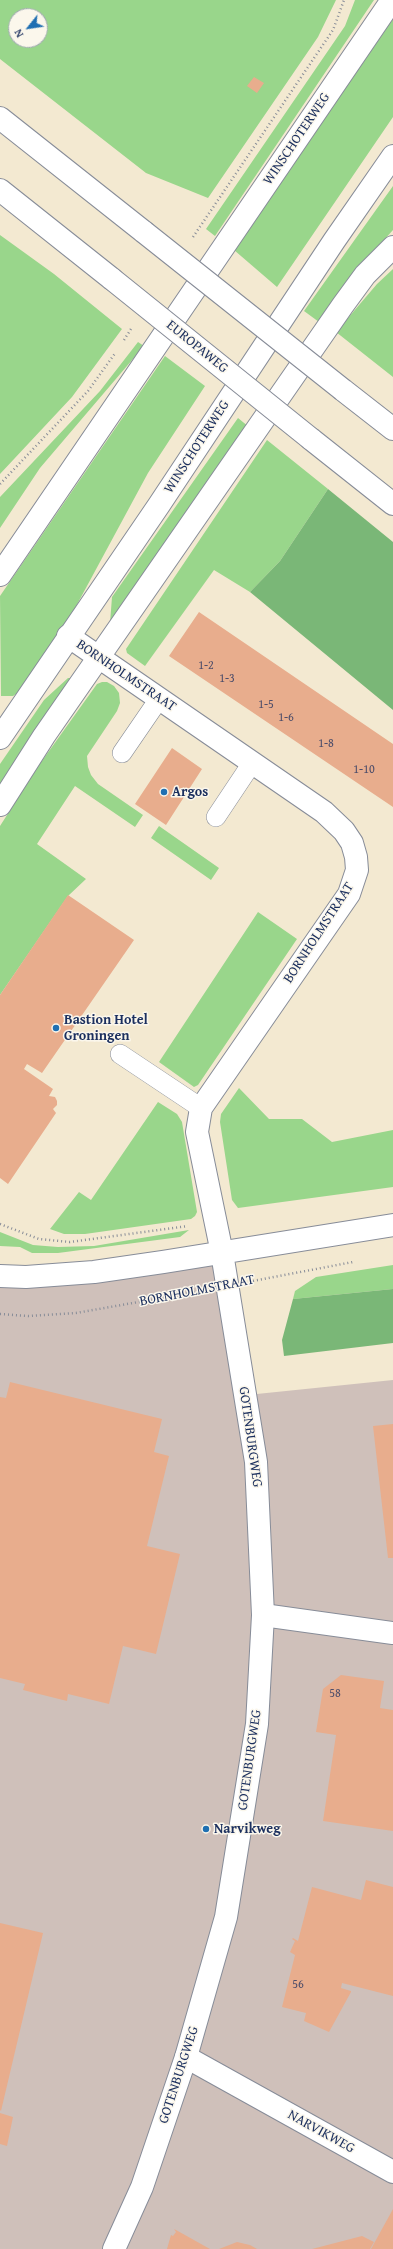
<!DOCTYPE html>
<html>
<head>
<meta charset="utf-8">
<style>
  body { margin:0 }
  #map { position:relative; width:393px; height:2249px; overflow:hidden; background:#f3e9d1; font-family:"Gentium Book Plus",serif }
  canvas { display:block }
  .north { position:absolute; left:8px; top:8px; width:40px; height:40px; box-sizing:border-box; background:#fbf7ec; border:1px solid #a1a7b3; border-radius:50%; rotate:240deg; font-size:11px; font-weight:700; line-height:16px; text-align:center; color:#1b2f5e }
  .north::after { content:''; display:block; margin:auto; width:14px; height:18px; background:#1f6fb2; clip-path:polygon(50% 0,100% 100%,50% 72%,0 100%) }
</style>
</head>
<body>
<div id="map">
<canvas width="393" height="2249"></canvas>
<div class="north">N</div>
</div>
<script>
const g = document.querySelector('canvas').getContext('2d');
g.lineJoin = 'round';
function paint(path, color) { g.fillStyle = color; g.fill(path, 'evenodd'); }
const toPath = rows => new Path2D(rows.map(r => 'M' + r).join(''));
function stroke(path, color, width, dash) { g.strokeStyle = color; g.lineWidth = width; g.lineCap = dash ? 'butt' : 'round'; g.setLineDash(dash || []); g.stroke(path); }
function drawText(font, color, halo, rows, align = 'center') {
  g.font = font + ' "Gentium Book Plus",serif'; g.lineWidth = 3; g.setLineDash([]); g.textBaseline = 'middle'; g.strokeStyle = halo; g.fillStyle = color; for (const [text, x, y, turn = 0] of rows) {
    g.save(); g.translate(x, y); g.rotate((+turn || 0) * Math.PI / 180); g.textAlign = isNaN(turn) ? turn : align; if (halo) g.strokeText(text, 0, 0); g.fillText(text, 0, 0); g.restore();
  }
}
const industrial = toPath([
  [225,1252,247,1395,393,1380,393,2249,0,2249,0,1287]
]);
const green = toPath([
  [0,0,336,0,318,37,208,198,146,173,0,59],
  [16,16,40,16,40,40,16,40],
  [355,0,374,0,215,236,206,229,345,26],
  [393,19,393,117,277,287,234,250],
  [393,186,393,230,354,273,319,322,304,311],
  [0,235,54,274,122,329,72,397,0,474],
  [393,269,393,377,336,332,377,284],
  [138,342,144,346,40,468,0,528,0,497,100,391],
  [165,356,205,386,148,473,67,623,23,689,13,696,1,696,0,596],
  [238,418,249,427,110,623,112,597],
  [267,440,328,489,280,561,250,592,214,570,145,666,127,653,126,649],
  [68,678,72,678,0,786,0,764,44,700],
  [102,682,107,682,114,686,119,693,120,703,117,711,87,756,88,767,91,775,98,784,143,815,135,827,75,786,37,844,86,879,68,896,0,995,0,826,39,765,97,684],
  [159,826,219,868,211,880,151,838],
  [258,912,297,939,198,1085,194,1087,159,1062],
  [239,1088,269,1119,302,1119,332,1142,393,1130,393,1187,238,1208,232,1200,220,1122,221,1114],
  [158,1102,177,1114,182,1122,197,1212,195,1216,191,1219,85,1234,64,1234,50,1229,79,1192,91,1200],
  [189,1230,180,1237,58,1253,32,1253,20,1247,0,1246,0,1232,33,1245,58,1247,94,1246],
  [393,1265,393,1289,293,1299,295,1291,316,1277]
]);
const forest = toPath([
  [328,489,393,542,393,710,250,592,280,561],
  [393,1289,393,1343,284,1356,282,1340,293,1299]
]);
const building = toPath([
  [254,77,264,83,257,93,247,86],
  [199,612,393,744,393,807,169,656],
  [172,748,202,769,166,825,135,804],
  [68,895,134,940,42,1073,27,1064,24,1069,53,1089,49,1096,55,1097,57,1101,57,1105,53,1109,56,1113,8,1184,0,1178,0,995],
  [10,1382,162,1419,154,1452,169,1456,147,1546,180,1554,156,1654,123,1646,109,1704,68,1694,67,1701,23,1690,25,1684,0,1678,0,1397,6,1398],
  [393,1424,393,1558,388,1558,373,1426],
  [341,1675,384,1681,380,1708,393,1710,393,1831,323,1821,336,1735,316,1732,323,1689],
  [366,1880,393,1887,393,1996,342,1983,341,1988,351,1991,351,1992,329,2032,304,2021,306,2013,282,2007,295,1955,290,1952,295,1941,292,1939,293,1938,298,1941,312,1887,361,1900],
  [0,1923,43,1933,1,2111,0,2110],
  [0,2113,13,2117,7,2146,0,2144],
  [393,2209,393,2249,371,2249],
  [174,2229,176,2230,210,2249,167,2249,171,2235,173,2236,176,2232],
  [362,2236,374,2242,370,2249,312,2249],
  [237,2242,250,2245,257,2249,219,2249]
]);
const path = toPath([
  [193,237,333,30,344,0],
  [124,340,131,329],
  [0,484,88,391,116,352],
  [0,1224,39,1239,70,1242,188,1226],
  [253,1281,353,1262],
  [0,1314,28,1316,76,1313,201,1291]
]);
const service = toPath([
  [122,753,159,699],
  [216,817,252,763],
  [120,1054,201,1108]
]);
const minor = toPath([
  [68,636,324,812,344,831,352,843,356,857,357,870,349,894,201,1108,197,1132,222,1253],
  [0,805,44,736,343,305,365,275,393,247],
  [263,1615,393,1633],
  [186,2057,393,2172]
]);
const tertiary = toPath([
  [0,1276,26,1277,94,1272,163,1262,393,1225],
  [114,2249,142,2187,186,2057,226,1917,257,1724,263,1615,256,1462,222,1253]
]);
const secondary = toPath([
  [0,575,392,0],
  [0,738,159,505,334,241,393,156]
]);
const trunk = toPath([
  [0,118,144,232],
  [0,190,112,279],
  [343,390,393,429],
  [311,439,393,504]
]);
const trunkBridge = toPath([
  [144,232,343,390],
  [112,279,311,439]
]);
const markers = [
  [164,792,4,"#1f6fb2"],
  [56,1028,4,"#1f6fb2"],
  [206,1829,4,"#1f6fb2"]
];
const numberNames = [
  ["1-2",206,666],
  ["1-3",227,679],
  ["1-5",266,705],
  ["1-6",286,718],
  ["1-8",326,744],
  ["1-10",364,770],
  ["58",335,1694],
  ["56",298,1985]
];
const streetNames = [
  ["WINSCHOTERWEG",297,139,-56],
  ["EUROPAWEG",197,347,39],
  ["WINSCHOTERWEG",197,447,-57],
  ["BORNHOLMSTRAAT",126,676,34],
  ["BORNHOLMSTRAAT",319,933,-57],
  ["BORNHOLMSTRAAT",197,1291,-11],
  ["GOTENBURGWEG",250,1437,82],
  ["GOTENBURGWEG",250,1760,-82],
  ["GOTENBURGWEG",179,2075,-72],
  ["NARVIKWEG",321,2132,29]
];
const poiNames = [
  ["Argos",172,792],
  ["Bastion Hotel",64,1020],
  ["Groningen",64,1036],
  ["Narvikweg",214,1829]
];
paint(industrial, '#cfc0ba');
paint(green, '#99d68b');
paint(forest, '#7ab777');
paint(building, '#e8ad8d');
stroke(service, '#878c98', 20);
stroke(minor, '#878c98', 24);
stroke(tertiary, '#878c98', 24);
stroke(secondary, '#878c98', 24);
stroke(trunk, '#878c98', 24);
stroke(path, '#878c98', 2.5, [1, 3]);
stroke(service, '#fff', 19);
stroke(minor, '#fff', 22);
stroke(tertiary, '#fff', 22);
stroke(secondary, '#fff', 22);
stroke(trunk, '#fff', 22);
stroke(trunkBridge, '#878c98', 24, []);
stroke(trunkBridge, '#fff', 22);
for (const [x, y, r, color] of markers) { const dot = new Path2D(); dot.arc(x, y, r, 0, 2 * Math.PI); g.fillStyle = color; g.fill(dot); stroke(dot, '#fbf7ec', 1.5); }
drawText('12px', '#4e4e6a', null, numberNames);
drawText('14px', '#1b2f5e', '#fbf7ec', streetNames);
drawText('bold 14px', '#1b2f5e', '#fbf7ec', poiNames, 'left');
</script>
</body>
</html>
